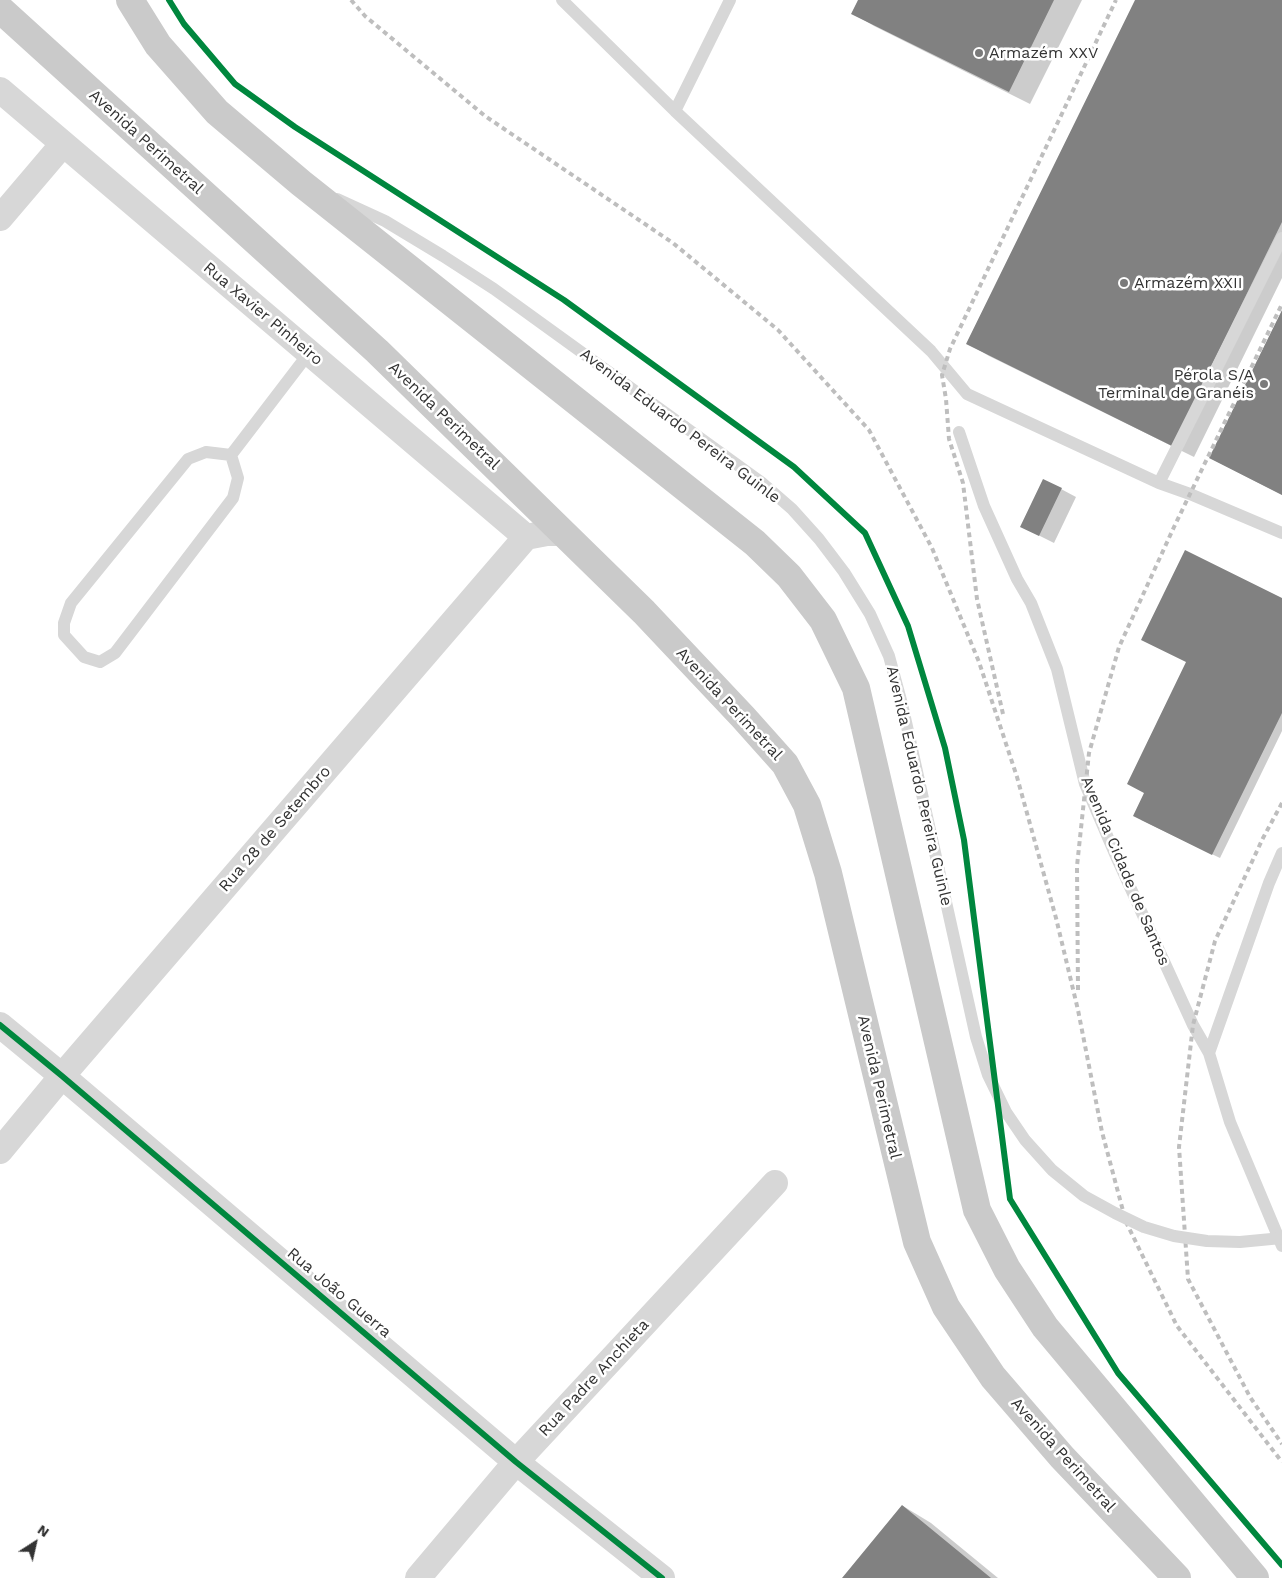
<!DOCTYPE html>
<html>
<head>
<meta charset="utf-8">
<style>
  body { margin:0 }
  #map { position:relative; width:1282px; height:1578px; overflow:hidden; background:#fff; font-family:"Work Sans",sans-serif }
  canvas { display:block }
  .north { position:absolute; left:10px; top:1518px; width:50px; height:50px; -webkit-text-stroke:4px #fff; paint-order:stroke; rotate:35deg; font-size:14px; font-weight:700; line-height:20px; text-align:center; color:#333 }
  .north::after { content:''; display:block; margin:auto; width:18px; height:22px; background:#333; clip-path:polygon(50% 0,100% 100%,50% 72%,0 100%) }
</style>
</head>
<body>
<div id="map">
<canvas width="1282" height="1578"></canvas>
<div class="north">N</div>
</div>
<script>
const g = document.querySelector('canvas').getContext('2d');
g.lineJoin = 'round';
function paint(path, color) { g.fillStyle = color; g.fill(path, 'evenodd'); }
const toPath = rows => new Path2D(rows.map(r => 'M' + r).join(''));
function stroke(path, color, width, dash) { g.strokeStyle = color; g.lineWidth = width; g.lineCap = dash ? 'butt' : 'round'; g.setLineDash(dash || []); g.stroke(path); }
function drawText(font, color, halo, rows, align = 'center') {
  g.font = font + ' "Work Sans",sans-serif'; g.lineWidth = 5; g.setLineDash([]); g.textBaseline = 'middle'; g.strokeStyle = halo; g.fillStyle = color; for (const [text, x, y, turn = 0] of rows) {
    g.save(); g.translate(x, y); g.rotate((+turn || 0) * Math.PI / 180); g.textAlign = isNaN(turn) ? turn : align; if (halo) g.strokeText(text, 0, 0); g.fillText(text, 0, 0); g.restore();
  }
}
const shadow = toPath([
  [859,0,1082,0,1030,104,874,26,852,13],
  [1137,0,1282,0,1282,278,1194,457,989,356,967,343],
  [1282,313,1282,495,1210,458],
  [1061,489,1076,497,1054,543,1036,534],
  [1282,599,1282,731,1220,858,1141,820],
  [903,1506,931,1523,998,1578,844,1578]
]);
const building = toPath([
  [858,0,1054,0,1009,92,851,14],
  [1135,0,1282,0,1282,222,1172,446,966,344],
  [1282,310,1282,495,1209,458],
  [1043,479,1062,488,1039,536,1020,527],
  [1185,550,1282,598,1282,713,1212,855,1133,816,1144,793,1127,784,1186,662,1141,640],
  [902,1505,991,1578,842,1578]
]);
const lane = toPath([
  [562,0,675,111,931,351,967,394,1159,483,1190,494,1282,533],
  [675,111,730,0],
  [337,199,385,221,443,256,494,289,685,427],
  [959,432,984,506,1017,579,1031,603,1057,669,1085,784,1115,854,1193,1025,1209,1053],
  [206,452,231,455,238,478,233,498,115,653,100,662,84,657,64,635,64,623,71,603,188,459,206,452],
  [231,455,309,353],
  [1159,483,1282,238],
  [1282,853,1269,883,1209,1053,1230,1122,1282,1246]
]);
const street = toPath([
  [0,90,526,537],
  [0,218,63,144],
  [0,1025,62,1076,516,1462,662,1578],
  [0,1151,62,1076,526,537,547,533,563,533],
  [418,1578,516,1462,775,1183]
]);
const primary = toPath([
  [130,0,158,45,217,112,301,183,755,543,789,576,823,620,856,688,977,1210,1007,1269,1045,1327,1255,1578],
  [0,9,377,351,644,612,743,717,785,764,807,805,828,873,917,1242,946,1307,993,1377,1062,1457,1177,1578]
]);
const rail = toPath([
  [351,0,365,16,485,116,673,243,778,330,869,430,932,548,979,662,1017,777,1056,918,1078,1010,1102,1132,1126,1222,1177,1326,1282,1462],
  [1003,714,977,599,963,483,949,439,946,399,942,375,950,349,1116,0],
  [1282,803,1263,838,1215,941,1193,1025,1179,1147,1188,1279,1250,1397,1282,1444],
  [1078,990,1077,866,1089,753,1119,647,1174,527,1282,304]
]);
const laneBridge = toPath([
  [685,427,761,482,792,509,819,539,844,572,870,614,889,656,902,704,976,1037,988,1075,1006,1112,1025,1140,1052,1170,1084,1196,1115,1213,1144,1227,1174,1236,1207,1241,1240,1242,1282,1238]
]);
const cycleway = toPath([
  [169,0,184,24,235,84,295,127,564,300,794,467,865,533,908,626,945,748,964,840,1010,1199,1118,1373,1282,1565],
  [0,1025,62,1076,516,1462,662,1578]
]);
const markers = [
  [979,53,5,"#7a7a7a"],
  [1124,283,5,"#7a7a7a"],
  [1264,384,5,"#7a7a7a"]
];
const poiNames = [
  ["Armazém XXV",989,53],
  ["Armazém XXII",1134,283],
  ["Pérola S/A",1254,375,"right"],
  ["Terminal de Granéis",1254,393,"right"]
];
const streetNames = [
  ["Avenida Perimetral",146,142,42],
  ["Rua Xavier Pinheiro",263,314,40],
  ["Avenida Perimetral",444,416,44],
  ["Avenida Eduardo Pereira Guinle",680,426,37],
  ["Avenida Perimetral",729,704,47],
  ["Avenida Eduardo Pereira Guinle",919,786,77],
  ["Rua 28 de Setembro",275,829,-49],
  ["Avenida Cidade de Santos",1125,871,67],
  ["Avenida Perimetral",879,1087,77],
  ["Rua João Guerra",339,1293,40],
  ["Rua Padre Anchieta",594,1378,-47],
  ["Avenida Perimetral",1063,1455,48]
];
paint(shadow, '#0003');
paint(building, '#818181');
stroke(lane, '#d7d7d7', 12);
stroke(street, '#d7d7d7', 26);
stroke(primary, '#cacaca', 28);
stroke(rail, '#bebebe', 4, [5, 4]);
stroke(laneBridge, '#d7d7d7', 12);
stroke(cycleway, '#00873e', 6);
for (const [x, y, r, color] of markers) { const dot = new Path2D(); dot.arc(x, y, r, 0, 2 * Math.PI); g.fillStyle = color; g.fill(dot); stroke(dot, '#fff', 2); }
drawText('16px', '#333', '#fff', poiNames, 'left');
drawText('16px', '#333', '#fff', streetNames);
</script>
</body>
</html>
